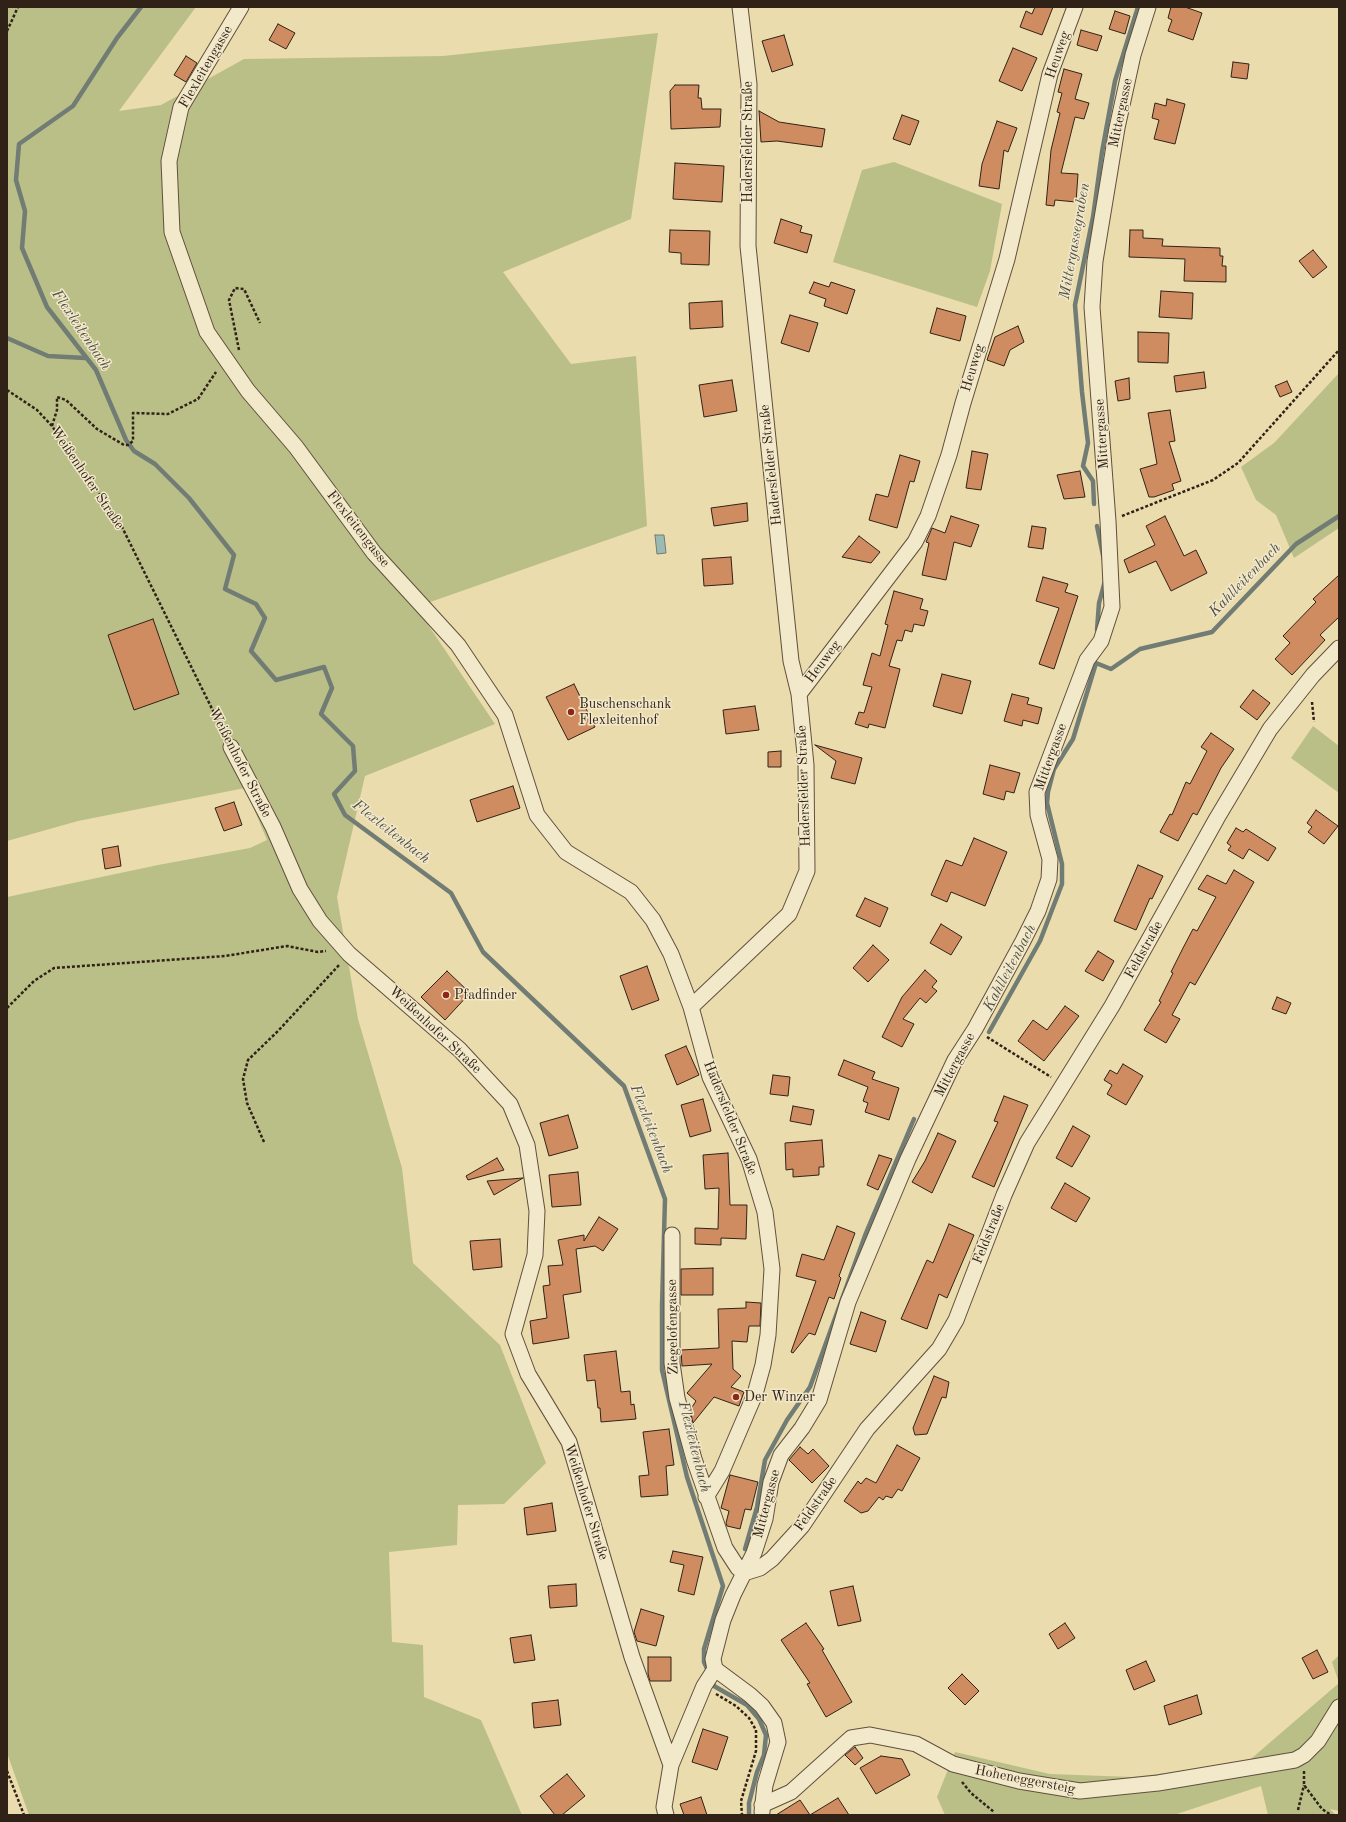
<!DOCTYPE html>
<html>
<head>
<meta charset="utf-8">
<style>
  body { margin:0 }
  #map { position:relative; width:1346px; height:1822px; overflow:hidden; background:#ebdcad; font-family:"Old Standard TT",serif }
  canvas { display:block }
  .frame { position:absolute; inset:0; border:8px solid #312218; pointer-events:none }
</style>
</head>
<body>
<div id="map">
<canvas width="1346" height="1822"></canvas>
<div class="frame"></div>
</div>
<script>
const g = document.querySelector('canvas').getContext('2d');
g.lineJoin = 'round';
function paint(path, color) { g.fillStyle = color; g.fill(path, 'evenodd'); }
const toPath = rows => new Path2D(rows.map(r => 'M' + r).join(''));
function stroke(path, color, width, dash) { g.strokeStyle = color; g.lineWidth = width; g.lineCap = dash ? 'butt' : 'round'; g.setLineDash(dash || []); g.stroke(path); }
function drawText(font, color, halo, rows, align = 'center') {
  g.font = font + ' "Old Standard TT",serif'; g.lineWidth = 3; g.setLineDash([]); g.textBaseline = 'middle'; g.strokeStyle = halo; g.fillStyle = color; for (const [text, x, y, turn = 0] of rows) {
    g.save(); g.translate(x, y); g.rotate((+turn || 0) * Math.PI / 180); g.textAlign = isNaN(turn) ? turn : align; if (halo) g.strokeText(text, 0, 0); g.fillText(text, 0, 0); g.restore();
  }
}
const green = toPath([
  [7,7,196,7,119,111,161,105,244,59,443,56,658,33,631,219,503,272,571,364,636,356,647,526,416,607,495,724,365,776,337,897,358,1019,402,1168,413,1263,500,1345,546,1463,504,1504,458,1505,457,1545,389,1552,392,1642,423,1645,424,1697,481,1720,522,1815,29,1815,7,1753,7,897,158,865,250,848,267,840,245,788,78,821,7,841],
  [894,162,1002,204,990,271,977,307,833,262,862,170],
  [1339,373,1339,528,1294,558,1276,515,1256,500,1241,467,1274,443],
  [1313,726,1339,746,1339,793,1291,758],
  [1339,1655,1339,1811,1330,1809,1336,1815,1268,1815,1261,1786,1174,1815,945,1815,937,1797,955,1752,1050,1774,1132,1777,1245,1764,1339,1683,1332,1662]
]);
const water = toPath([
  [655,535,664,535,666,553,657,554,655,535]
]);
const stream = toPath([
  [141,7,117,38,73,106,19,144,16,180,25,211,22,248,47,307,96,370,126,440,134,451,155,464,189,498,234,555,225,589,256,604,265,618,251,651,276,680,324,667,332,688,321,714,353,746,355,771,334,794,345,815,451,893,483,952,624,1086,665,1199,662,1306,662,1370,687,1477,723,1586,704,1649,704,1662,709,1673],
  [7,338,48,356,85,358],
  [1094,504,1093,481,1083,466,1088,443,1082,392,1075,305,1093,217,1102,152,1115,81,1138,7],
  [1097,526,1104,560],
  [1097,630,1099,603,1105,581],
  [989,1032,1040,941,1062,884,1062,864,1047,803,1048,792,1054,769,1073,739,1096,663,1111,669,1140,649,1212,632,1296,544,1339,516],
  [745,1549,757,1507,765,1460,787,1420,810,1387,866,1233,914,1119],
  [712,1680,714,1686,747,1705,759,1719,766,1735,764,1755,757,1772,749,1803,749,1815]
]);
const building = toPath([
  [1035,7,1053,7,1042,35,1020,27,1026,11,1032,14,1035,7],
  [1171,7,1185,7,1202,13,1193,40,1168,31,1172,20,1168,18,1171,7],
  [1115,11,1130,16,1125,34,1109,29,1115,11],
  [278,24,295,33,286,49,269,40,278,24],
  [1081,30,1102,36,1097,51,1077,45,1081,30],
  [784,35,793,65,772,72,762,41,784,35],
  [1013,48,1037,58,1022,91,999,81,1013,48],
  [186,56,197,63,186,82,174,75,186,56],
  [1233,62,1249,64,1247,79,1231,77,1233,62],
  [1064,69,1082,74,1075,99,1089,103,1084,119,1075,117,1061,173,1078,174,1076,202,1055,200,1054,206,1046,205,1051,150,1060,113,1057,112,1062,93,1058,92,1064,69],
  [675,85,699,85,698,98,701,98,702,109,721,109,720,127,671,129,670,91,675,85],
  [1167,99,1185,104,1175,144,1154,139,1159,120,1152,118,1155,103,1166,106,1167,99],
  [759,111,779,122,825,129,822,147,777,141,761,142,759,111],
  [902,115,919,121,910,145,893,139,902,115],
  [997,121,1017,128,1008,152,1004,150,999,189,979,186,982,164,997,121],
  [675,163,724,166,722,202,673,199,675,163],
  [781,219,802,226,800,232,812,235,807,253,774,243,781,219],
  [670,230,710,231,709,265,681,264,681,253,669,252,670,230],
  [1130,230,1143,230,1143,238,1163,239,1162,246,1220,248,1220,256,1223,256,1222,266,1226,266,1226,282,1184,281,1185,259,1129,257,1130,230],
  [1313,250,1327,267,1313,278,1299,261,1313,250],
  [814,282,829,287,831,282,855,290,847,314,824,306,826,299,809,293,814,282],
  [1161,291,1193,293,1192,319,1159,317,1161,291],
  [722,301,723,327,690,329,689,303,722,301],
  [937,308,966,316,960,341,930,333,937,308],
  [790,315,818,323,809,352,781,343,790,315],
  [1018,326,1024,342,1010,350,1004,366,987,360,995,337,1018,326],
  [1138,332,1169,333,1168,363,1138,362,1138,332],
  [1204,372,1206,388,1176,392,1174,376,1204,372],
  [1129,378,1130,399,1118,401,1115,381,1129,378],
  [732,380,737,411,704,417,699,385,732,380],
  [1287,381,1292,392,1280,397,1275,386,1287,381],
  [1170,410,1175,441,1169,442,1181,481,1172,484,1174,490,1154,497,1149,497,1140,469,1157,464,1148,413,1170,410],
  [972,451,988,454,981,490,966,488,972,451],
  [900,455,920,461,914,482,910,481,897,528,869,520,876,494,888,497,900,455],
  [1080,471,1085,497,1064,499,1057,475,1080,471],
  [747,503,748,521,714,526,711,508,747,503],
  [951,516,979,525,971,547,954,542,946,580,922,575,929,543,926,542,930,533,932,528,945,533,951,516],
  [1165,516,1184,556,1196,550,1207,573,1171,591,1156,561,1129,573,1124,560,1155,545,1146,526,1165,516],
  [1032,526,1046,528,1043,549,1028,547,1032,526],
  [859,536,880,552,871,563,842,557,859,536],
  [731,557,733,584,704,586,702,559,731,557],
  [1339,575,1339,617,1320,635,1325,640,1292,675,1275,659,1290,643,1283,636,1316,602,1313,599,1339,575],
  [1043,577,1068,584,1065,592,1078,596,1054,669,1039,664,1059,608,1036,601,1043,577],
  [894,591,923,599,920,609,928,611,924,626,914,624,912,632,905,630,902,641,897,640,889,666,900,669,885,728,869,724,868,728,855,724,859,712,864,713,872,687,863,685,872,653,880,656,888,625,885,624,894,591],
  [153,619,179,694,134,710,108,635,153,619],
  [942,674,971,681,962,714,933,706,942,674],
  [574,684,595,727,568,740,546,697,574,684],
  [1253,690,1270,703,1257,720,1240,707,1253,690],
  [1012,694,1029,698,1027,704,1042,708,1038,724,1023,720,1022,726,1004,721,1012,694],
  [755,706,759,730,726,734,723,710,755,706],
  [1211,733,1234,749,1221,768,1197,815,1193,813,1178,841,1160,832,1170,814,1172,815,1186,782,1190,784,1207,751,1201,747,1211,733],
  [815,745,862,758,855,784,831,778,836,761,815,745],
  [781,751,781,767,768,767,768,752,781,751],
  [990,765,1020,773,1014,793,1006,791,1004,800,983,794,990,765],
  [513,786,520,808,477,822,470,800,513,786],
  [234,802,242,825,224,831,215,808,234,802],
  [1316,810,1338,826,1324,844,1308,832,1312,827,1307,823,1316,810],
  [1236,828,1243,832,1246,829,1276,848,1268,861,1249,849,1243,859,1228,850,1231,846,1227,843,1236,828],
  [974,838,1007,852,985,906,951,892,947,902,931,895,946,860,962,866,974,838],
  [118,846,121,866,105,869,102,849,118,846],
  [1138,865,1163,876,1152,899,1150,898,1136,930,1114,921,1138,865],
  [1234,870,1254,882,1195,985,1190,982,1172,1015,1180,1019,1166,1043,1144,1030,1161,1002,1159,1001,1173,973,1171,972,1183,948,1193,929,1197,931,1216,897,1198,889,1207,875,1226,884,1234,870],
  [865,898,888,908,880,927,856,916,865,898],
  [941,924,962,937,951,955,930,943,941,924],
  [873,945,889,960,868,982,853,968,873,945],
  [1098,951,1114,961,1103,981,1085,971,1098,951],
  [647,966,659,1000,632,1010,620,976,647,966],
  [925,970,937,981,932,987,937,991,926,1003,920,998,903,1019,914,1024,902,1047,882,1037,902,997,925,970],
  [447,971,470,993,445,1020,421,997,447,971],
  [1277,997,1291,1003,1286,1014,1272,1009,1277,997],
  [1065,1006,1079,1016,1044,1061,1018,1041,1033,1020,1047,1030,1065,1006],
  [686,1046,699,1075,677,1085,665,1055,686,1046],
  [844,1060,875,1072,872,1079,899,1088,889,1120,865,1112,868,1103,863,1101,868,1087,838,1075,844,1060],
  [1123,1064,1143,1076,1126,1105,1107,1094,1112,1085,1104,1080,1110,1070,1117,1074,1123,1064],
  [773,1075,790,1077,788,1096,770,1094,773,1075],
  [1004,1096,1028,1105,994,1187,972,1177,998,1122,994,1121,1004,1096],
  [703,1099,711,1131,690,1137,681,1105,703,1099],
  [793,1106,814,1110,811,1125,790,1121,793,1106],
  [568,1115,578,1148,549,1156,540,1123,568,1115],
  [1073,1126,1090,1136,1072,1167,1056,1158,1073,1126],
  [938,1133,956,1141,932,1193,912,1182,925,1161,938,1133],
  [822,1140,824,1167,819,1167,819,1175,793,1177,793,1169,786,1170,785,1143,822,1140],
  [728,1153,730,1205,747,1205,746,1239,721,1238,721,1245,695,1244,695,1228,718,1229,719,1188,705,1189,703,1155,728,1153],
  [879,1155,892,1159,878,1190,867,1185,879,1155],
  [497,1158,504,1170,468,1180,466,1176,497,1158],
  [578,1172,581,1205,552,1207,549,1175,578,1172],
  [523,1178,494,1195,487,1181,523,1178],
  [1065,1183,1090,1198,1076,1222,1051,1208,1065,1183],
  [599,1217,618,1229,603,1251,595,1246,576,1249,581,1292,563,1295,569,1338,533,1344,530,1321,547,1318,543,1286,550,1285,548,1266,563,1265,558,1240,584,1235,584,1241,599,1217],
  [949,1224,974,1235,947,1298,939,1294,927,1329,901,1319,927,1260,933,1263,949,1224],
  [837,1226,855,1233,839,1276,841,1278,834,1299,829,1297,815,1335,809,1333,793,1353,791,1352,816,1281,796,1276,802,1254,824,1260,837,1226],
  [500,1239,502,1267,473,1270,470,1241,500,1239],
  [713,1268,713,1295,681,1295,681,1269,713,1268],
  [746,1302,761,1303,760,1326,749,1326,747,1342,732,1341,733,1369,741,1376,731,1387,744,1392,739,1406,714,1397,693,1423,690,1410,696,1401,687,1393,712,1364,682,1366,681,1350,719,1348,718,1309,746,1308,746,1302],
  [861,1312,886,1321,876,1352,850,1344,861,1312],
  [616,1351,621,1392,630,1391,631,1405,634,1404,636,1419,601,1422,600,1408,598,1408,595,1380,587,1381,584,1355,616,1351],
  [934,1376,949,1382,946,1398,942,1397,927,1434,915,1435,913,1428,934,1376],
  [669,1429,674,1465,666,1466,668,1495,641,1497,639,1476,649,1475,643,1432,669,1429],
  [897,1445,920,1458,902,1491,898,1489,892,1498,886,1496,883,1500,879,1497,868,1511,861,1513,844,1501,858,1481,861,1484,866,1478,876,1483,897,1445],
  [800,1447,808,1454,813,1449,829,1466,812,1483,789,1460,800,1447],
  [730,1475,758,1482,751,1510,745,1509,740,1529,727,1526,726,1523,729,1511,721,1508,730,1475],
  [552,1503,556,1531,527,1535,524,1508,552,1503],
  [673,1551,703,1557,694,1595,678,1591,684,1565,670,1562,673,1551],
  [576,1584,577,1606,550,1608,548,1586,576,1584],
  [853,1586,861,1621,838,1626,830,1591,853,1586],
  [641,1609,664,1616,656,1646,637,1641,634,1632,641,1609],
  [806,1623,824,1649,822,1650,852,1702,826,1717,807,1684,810,1683,781,1640,806,1623],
  [1065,1623,1075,1638,1058,1649,1049,1634,1065,1623],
  [531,1635,535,1660,514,1663,510,1638,531,1635],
  [1317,1650,1328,1672,1313,1679,1302,1658,1317,1650],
  [648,1657,671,1657,671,1681,650,1681,648,1674,648,1657],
  [1146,1661,1155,1681,1134,1690,1126,1670,1146,1661],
  [962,1674,979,1691,965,1705,948,1688,962,1674],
  [1197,1695,1202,1714,1169,1725,1164,1706,1197,1695],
  [558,1700,561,1725,534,1728,532,1703,558,1700],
  [703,1729,728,1737,717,1770,692,1762,703,1729],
  [855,1747,863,1758,855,1765,845,1755,855,1747],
  [881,1756,902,1759,910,1775,876,1794,860,1768,881,1756],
  [567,1774,585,1796,562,1815,555,1815,540,1796,567,1774],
  [701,1797,707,1815,684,1815,680,1804,701,1797],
  [838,1798,849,1815,776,1815,800,1800,810,1815,838,1798]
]);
const path = toPath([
  [7,31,18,7],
  [239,350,229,300,235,288,244,289,260,323],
  [7,390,37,410,52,426,120,523,225,735],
  [52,426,57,410,57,397,66,400,97,429,124,445,128,445,133,441,133,413,168,414,198,399,216,372],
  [1122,516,1213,480,1238,463,1339,350],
  [1312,702,1314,722],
  [7,1008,34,981,54,968,225,956,287,946,318,952,326,951],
  [987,1037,1051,1077],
  [264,1142,247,1103,243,1079,248,1060,278,1031,340,964],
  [716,1694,736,1706,749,1718,756,1730,756,1751,741,1801,742,1815],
  [7,1771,24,1815],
  [1304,1771,1304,1785,1322,1809,1331,1815],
  [962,1782,971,1793,994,1812],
  [1298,1810,1304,1785]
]);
const minor = toPath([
  [241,7,181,107,169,161,172,232,207,332,248,391,296,447,374,553,458,645,505,715,537,815,566,852,631,892,653,920,671,954,691,1007],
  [799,694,915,542,928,516,949,455,963,403,1007,259,1050,74,1075,7],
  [231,747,273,827,300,889,320,921,349,954,460,1050,510,1104,527,1145,537,1211,535,1255,513,1334,528,1374,569,1442,632,1657,671,1765],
  [672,1235,672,1363,677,1398,694,1459,725,1548,738,1568,744,1573],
  [706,1497,722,1471,755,1394,763,1365,768,1335,772,1269,765,1212,749,1159,710,1077,691,1007,789,914,807,871,806,765,799,694,791,661,748,246,749,84,740,7],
  [744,1573,760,1568,772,1559,802,1526,867,1429,939,1349,956,1320,1004,1195,1027,1143,1112,1006,1217,818,1270,729,1313,675,1339,648],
  [715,1669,750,1695,762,1706,774,1723,778,1742,765,1785,762,1812],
  [762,1805,791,1792,851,1738,870,1735,916,1744,953,1764,1019,1781,1080,1791,1158,1783,1295,1760,1304,1755,1318,1741,1339,1707],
  [666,1815,664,1807,671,1765,704,1686,715,1669,713,1659,723,1620,733,1595,754,1553,765,1519,771,1482,781,1455,802,1428,819,1400,848,1302,908,1159,955,1060,975,1029,1023,941,1038,911,1049,879,1050,859,1038,815,1037,792,1087,660,1101,641,1112,607,1108,521,1092,307,1095,261,1117,128,1133,55,1148,7]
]);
const markers = [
  [571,712,4,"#8f2418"],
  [446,995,4,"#8f2418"],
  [736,1397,4,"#8f2418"]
];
const streetNames = [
  ["Heuweg",1058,55,-71],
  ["Flexleitengasse",206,67,-60],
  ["Mittergasse",1121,113,-78],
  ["Hadersfelder Straße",748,142,-90],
  ["Heuweg",973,368,-73],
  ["Mittergasse",1102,434,-94],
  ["Hadersfelder Straße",771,465,-96],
  ["Weißenhofer Straße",87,478,56],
  ["Flexleitengasse",358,529,52],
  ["Heuweg",823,662,-53],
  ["Mittergasse",1051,757,-70],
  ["Weißenhofer Straße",240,763,63],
  ["Hadersfelder Straße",804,786,-92],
  ["Feldstraße",1144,950,-61],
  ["Weißenhofer Straße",435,1030,43],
  ["Mittergasse",955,1065,-62],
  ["Hadersfelder Straße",730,1118,68],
  ["Feldstraße",989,1234,-68],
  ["Ziegelofengasse",673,1327,-91],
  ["Weißenhofer Straße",586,1502,73],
  ["Mittergasse",767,1504,-75],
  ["Feldstraße",816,1504,-55],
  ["Hoheneggersteig",1025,1780,11]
];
const poiNames = [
  ["Buschenschank",579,704],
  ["Flexleitenhof",579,720],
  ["Pfadfinder",454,995],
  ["Der Winzer",744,1397]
];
const waterNames = [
  ["Mittergassegraben",1075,241,-80],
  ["Flexleitenbach",81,330,56],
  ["Kahlleitenbach",1245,580,-46],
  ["Flexleitenbach",391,832,38],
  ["Kahlleitenbach",1010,968,-62],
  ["Flexleitenbach",651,1129,69],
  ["Flexleitenbach",694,1447,76]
];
paint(green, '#babf88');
paint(water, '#9bbab2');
stroke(water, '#717d74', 1);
stroke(stream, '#717d74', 4.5);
paint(building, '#cf8c61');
stroke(building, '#312218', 1);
stroke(minor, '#60503d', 17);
stroke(path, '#312218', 2.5, [3, 2]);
stroke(minor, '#f2e8ca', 15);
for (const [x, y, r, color] of markers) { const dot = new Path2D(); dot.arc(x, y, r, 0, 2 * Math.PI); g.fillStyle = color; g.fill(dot); stroke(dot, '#f2e8ca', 1.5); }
drawText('14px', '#312218', '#f2e8ca', streetNames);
drawText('14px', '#312218', '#f2e8ca', poiNames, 'left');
drawText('italic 15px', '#515046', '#f2e8ca', waterNames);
</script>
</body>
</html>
